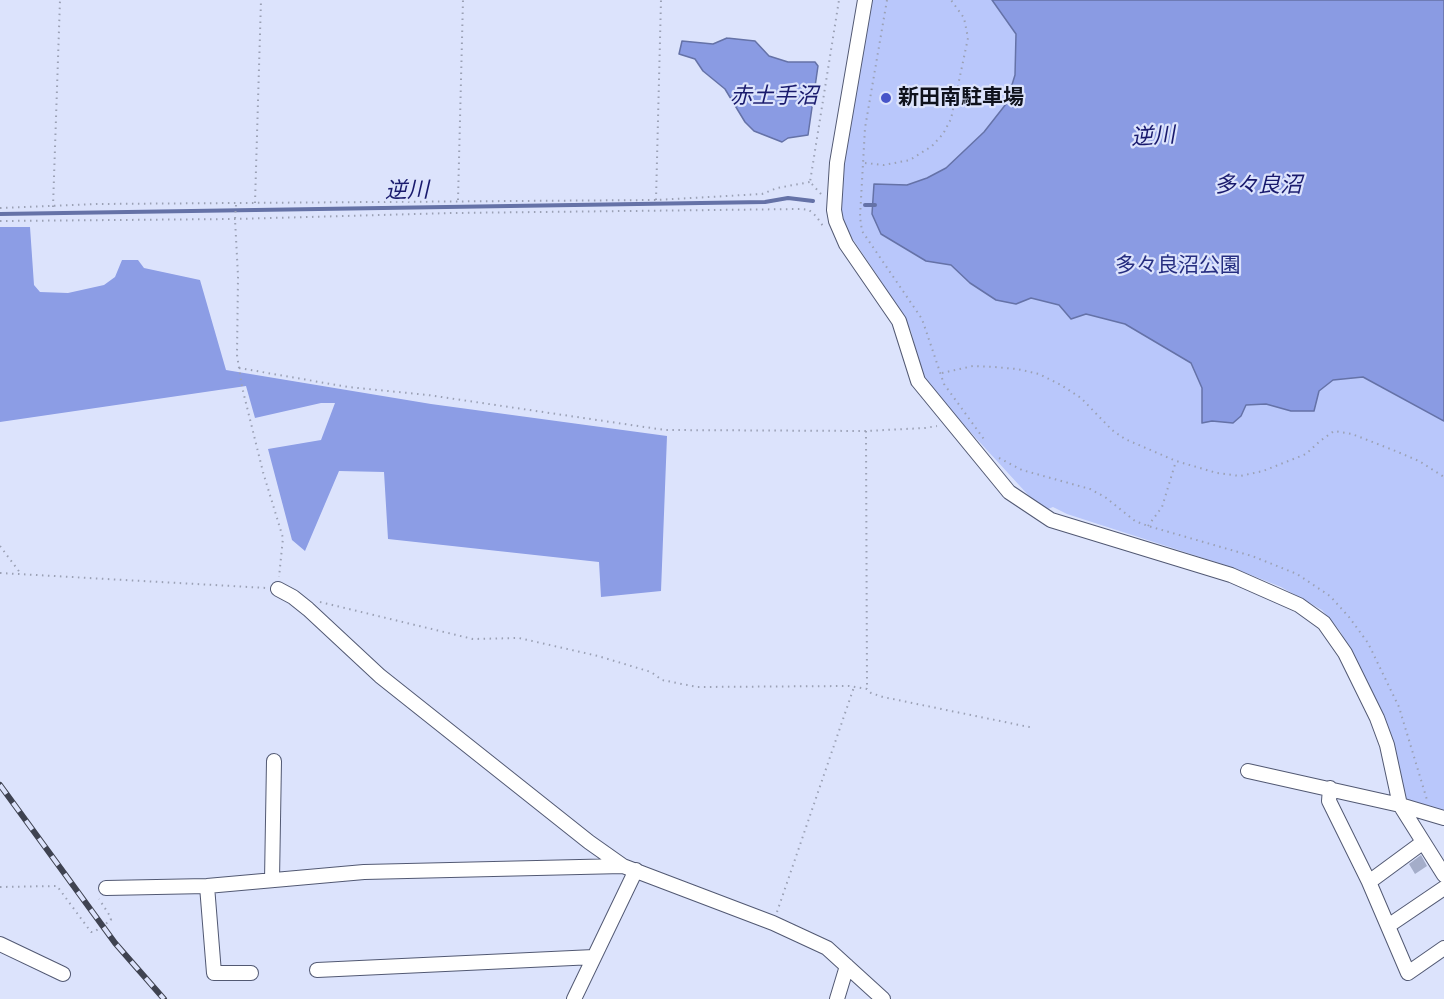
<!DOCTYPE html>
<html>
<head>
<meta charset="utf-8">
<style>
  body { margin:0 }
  canvas { display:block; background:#dce3fc }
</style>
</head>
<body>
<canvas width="1444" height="999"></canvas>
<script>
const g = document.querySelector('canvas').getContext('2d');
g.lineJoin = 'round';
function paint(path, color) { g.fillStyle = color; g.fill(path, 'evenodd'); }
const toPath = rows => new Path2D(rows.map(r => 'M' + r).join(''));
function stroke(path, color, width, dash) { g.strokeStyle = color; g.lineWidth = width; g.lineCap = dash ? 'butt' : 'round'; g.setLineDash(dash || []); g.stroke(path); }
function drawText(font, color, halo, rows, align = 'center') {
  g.font = font + ' Karla,"Noto Sans JP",sans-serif'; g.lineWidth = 4.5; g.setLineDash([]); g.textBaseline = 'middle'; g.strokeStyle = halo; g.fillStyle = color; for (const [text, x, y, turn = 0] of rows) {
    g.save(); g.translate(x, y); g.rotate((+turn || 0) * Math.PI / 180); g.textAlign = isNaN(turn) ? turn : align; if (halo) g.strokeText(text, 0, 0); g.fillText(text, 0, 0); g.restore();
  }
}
const green = toPath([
  [872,0,1444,0,1444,814,1404,802,1382,714,1340,631,1322,610,1281,587,1231,567,1067,514,1053,507,1048,509,1030,497,930,388,920,366,911,331,877,275,848,232,841,214,843,165]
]);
const forest = toPath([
  [0,227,30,227,34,285,40,292,68,293,104,285,115,277,122,260,138,260,144,268,200,280,226,370,431,404,667,436,661,591,601,597,599,562,388,539,384,472,339,471,305,551,292,540,268,449,321,440,335,403,321,403,255,418,246,386,0,422]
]);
const water = toPath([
  [992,0,1444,0,1444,421,1363,377,1333,380,1319,391,1314,411,1291,411,1266,404,1246,405,1241,416,1233,423,1212,421,1202,423,1202,388,1191,363,1125,324,1086,314,1071,319,1059,305,1031,298,1016,304,996,300,970,283,951,265,926,261,881,234,872,214,874,184,907,185,927,178,946,168,984,132,1006,104,1015,75,1016,34,992,0],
  [727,38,755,41,769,56,788,62,815,62,818,66,808,135,788,138,782,142,754,131,745,122,725,89,703,71,695,59,679,54,682,41,713,44,727,38]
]);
const stream = toPath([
  [865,205,875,205],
  [0,214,765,202,788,198,813,201]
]);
const building = toPath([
  [1421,855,1427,866,1415,874,1409,864]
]);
const path = toPath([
  [887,0,865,128,860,217,862,231,922,319,944,384,986,442],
  [865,163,884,165,910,160,932,146,943,134,951,119,968,38,964,18,951,0],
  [821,194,810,182,839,0],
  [458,200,463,0],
  [656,200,661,0],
  [255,203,261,0],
  [236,205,235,219,238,276,237,355,242,387,263,472,283,538,279,577],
  [53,207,60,0],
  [0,208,97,204,656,200,762,194,777,188,810,182],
  [0,221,235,219,453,213,802,209,809,210,816,216,823,226],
  [239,368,348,387,428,395,665,430,866,431,925,428,937,426],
  [942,373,973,366,994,367,1017,369,1039,374,1061,385,1081,398,1112,430,1125,439,1176,461,1217,473,1240,476,1263,471,1306,454,1320,441,1334,431,1352,434,1393,450,1419,461,1444,477],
  [866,431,867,689],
  [999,458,1022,470,1090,489,1105,497,1135,521,1148,526,1252,556,1297,574,1330,596,1349,617,1368,643,1399,707,1427,800],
  [1148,526,1162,507,1176,461],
  [0,546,21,574],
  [0,573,267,588],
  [320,602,473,639,519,638,598,656,651,672,662,680,697,687,849,686,867,689,871,693,883,697,1034,728],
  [0,887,57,886,91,932,94,932,111,920,110,916,99,899],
  [777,912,854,687]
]);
const minor = toPath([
  [865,0,837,163,834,210,836,221,846,244,899,321,918,381,1009,492,1051,520,1231,575,1299,605,1324,623,1345,653,1377,718,1387,745,1400,805,1444,875],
  [278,589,293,597,308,609,380,676,589,842,623,866],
  [1248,771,1400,805,1444,818],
  [1330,788,1329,801,1369,882,1408,973,1444,948],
  [272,880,274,761],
  [1369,882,1422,843],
  [207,886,214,973,251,973],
  [106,888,207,886,364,872,623,866,773,923,827,948,883,999],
  [1388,926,1444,888],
  [0,944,63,974],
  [317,970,594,957],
  [574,999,636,870],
  [837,999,847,966]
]);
const rail = toPath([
  [0,785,115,943,164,999]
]);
const markers = [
  [886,98,6,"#4754c9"]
];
const poiNames = [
  ["新田南駐車場",898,98]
];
const parkNames = [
  ["多々良沼公園",1178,266]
];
const waterNames = [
  ["赤土手沼",774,97],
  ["逆川",1153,137,-4],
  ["多々良沼",1258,186],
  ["逆川",407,191,-1]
];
paint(green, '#b9c7fb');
paint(forest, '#8c9de5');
paint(water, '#8a9be3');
stroke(water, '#6572a7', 1.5);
stroke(stream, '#6572a7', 4);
paint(building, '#a4adc9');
stroke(minor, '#525973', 16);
stroke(path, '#9ba1b5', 2, [1.5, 4.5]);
stroke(minor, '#fff', 14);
stroke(rail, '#3f4351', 6);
stroke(rail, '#dce3fc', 4, [11]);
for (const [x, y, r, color] of markers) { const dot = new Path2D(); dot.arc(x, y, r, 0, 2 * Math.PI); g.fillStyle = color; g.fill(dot); stroke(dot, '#dce3fc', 2); }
drawText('bold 21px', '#0f121c', '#dce3fc', poiNames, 'left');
drawText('21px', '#262e80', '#dce3fc', parkNames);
drawText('italic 22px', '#191a6d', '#dce3fc', waterNames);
</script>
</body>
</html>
